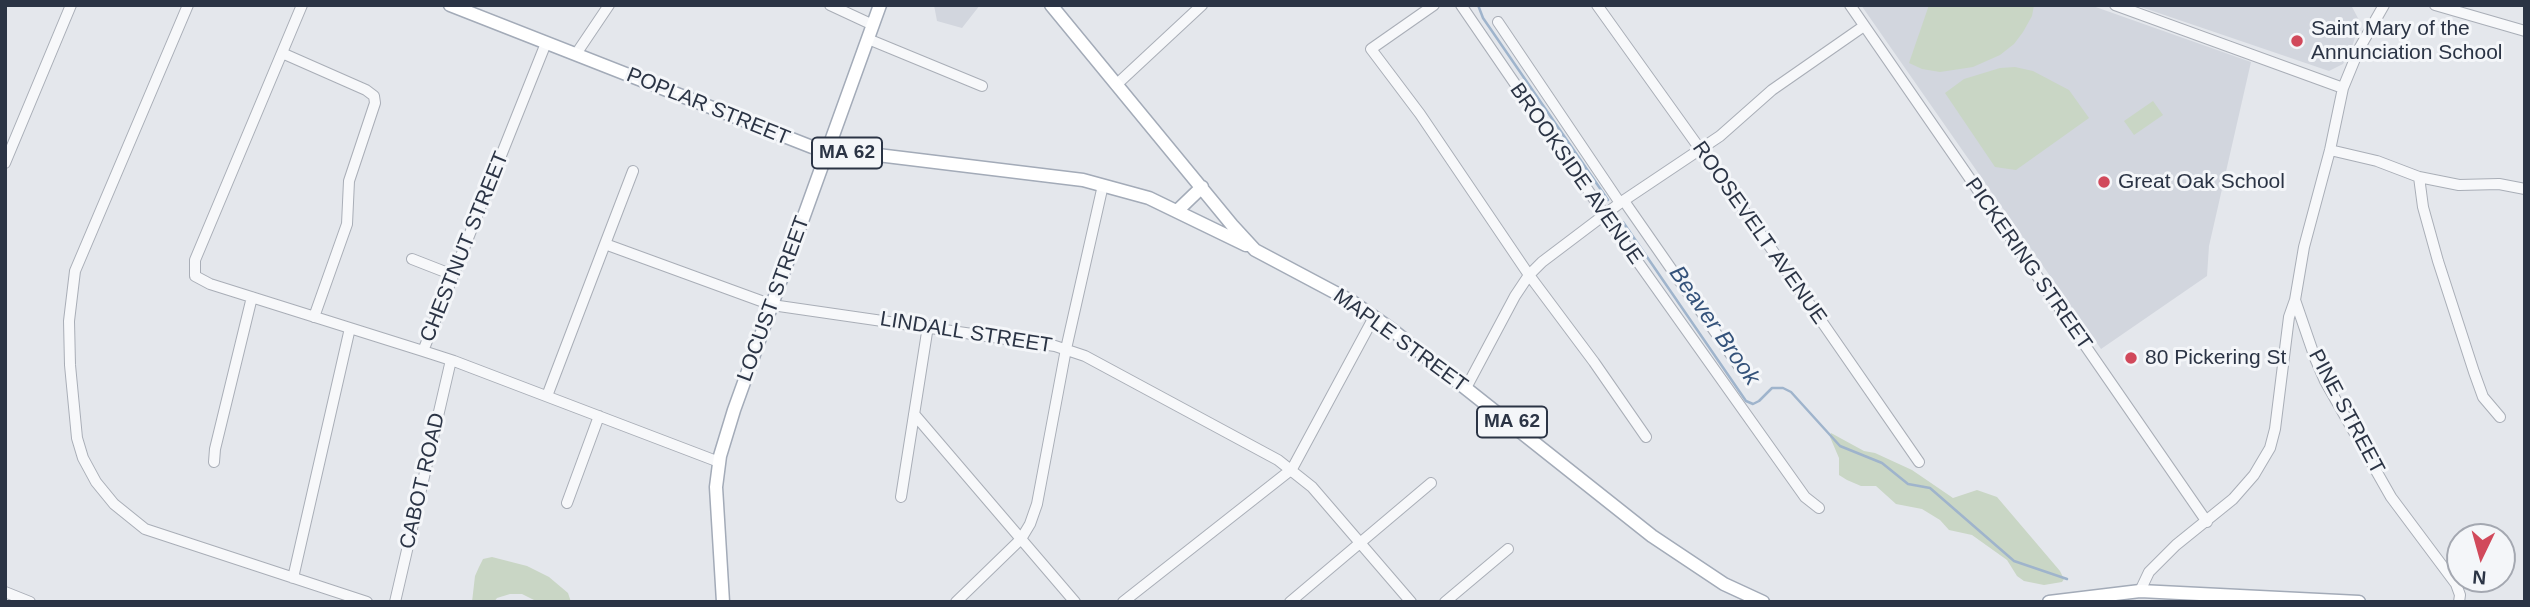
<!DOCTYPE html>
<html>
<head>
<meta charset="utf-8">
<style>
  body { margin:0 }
  #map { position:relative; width:2530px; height:607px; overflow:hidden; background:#e4e7ec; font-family:Helvetica,sans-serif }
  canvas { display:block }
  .frame { position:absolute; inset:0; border:7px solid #2b3445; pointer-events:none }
  .north { position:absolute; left:2446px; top:523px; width:70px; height:70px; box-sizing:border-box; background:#f4f6f9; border:2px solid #a4a8b1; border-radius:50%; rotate:185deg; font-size:19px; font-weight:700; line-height:28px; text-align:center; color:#2b3445 }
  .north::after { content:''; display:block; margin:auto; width:24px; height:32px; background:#d1495b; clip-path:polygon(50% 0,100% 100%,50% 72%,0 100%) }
</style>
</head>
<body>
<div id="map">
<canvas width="2530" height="607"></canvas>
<div class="frame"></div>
<div class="north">N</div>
</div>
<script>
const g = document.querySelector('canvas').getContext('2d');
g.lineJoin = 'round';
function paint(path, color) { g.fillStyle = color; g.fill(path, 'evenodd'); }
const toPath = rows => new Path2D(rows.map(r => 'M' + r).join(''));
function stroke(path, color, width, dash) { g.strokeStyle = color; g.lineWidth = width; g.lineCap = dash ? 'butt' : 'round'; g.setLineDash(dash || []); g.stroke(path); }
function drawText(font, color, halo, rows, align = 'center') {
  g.font = font + ' Helvetica,sans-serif'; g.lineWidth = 6; g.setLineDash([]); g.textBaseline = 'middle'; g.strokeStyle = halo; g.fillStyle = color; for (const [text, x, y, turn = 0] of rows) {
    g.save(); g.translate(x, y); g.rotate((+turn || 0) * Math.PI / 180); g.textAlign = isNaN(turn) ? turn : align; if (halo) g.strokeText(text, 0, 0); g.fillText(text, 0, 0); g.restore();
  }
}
const built = toPath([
  [934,5,980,5,962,28,937,21],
  [1861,5,2090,5,2251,62,2209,246,2207,276,2101,349],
  [2135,5,2351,5,2360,22,2352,47,2343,64,2329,71]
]);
const green = toPath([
  [1929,5,2034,5,2032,16,2023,32,2014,44,2000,55,1973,67,1940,72,1922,69,1909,63],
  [2015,67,2033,71,2069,90,2089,118,2016,170,1995,167,1945,93,1964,79,2000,68],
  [2153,101,2163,115,2134,135,2124,121],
  [1831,433,1864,451,1875,453,1912,470,1953,498,1977,490,1997,497,2060,571,2064,579,2062,582,2044,585,2024,581,2017,576,2007,560,1972,535,1949,530,1940,520,1922,509,1896,504,1876,486,1861,486,1847,480,1839,475,1839,458,1830,437],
  [492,557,527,566,549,577,568,593,571,602,538,602,522,594,510,594,497,598,494,602,472,602,475,576,479,567,483,559]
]);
const stream = toPath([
  [1478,5,1483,18,1608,200],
  [1623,222,1746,401,1753,404,1759,401,1772,388,1783,388,1791,392,1840,446,1882,463,1908,484,1930,488,2014,561,2067,579]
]);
const minor = toPath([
  [188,5,75,271,69,321,70,365,77,438,83,458,96,482,114,504,145,529,367,602],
  [302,5,195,260,195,276,210,284,423,351],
  [830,5,873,25],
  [1434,5,1371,49,1420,114,1529,275,1594,362,1646,437],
  [1461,5,1618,234,1805,497,1819,508],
  [1597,5,1768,244,1919,462],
  [1850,5,2207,522],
  [2115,5,2343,88],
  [2384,5,2359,49,2343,88,2330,150,2304,247,2295,300,2315,358,2325,381,2391,497,2456,584,2460,595,2459,602],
  [2435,5,2525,31],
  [1498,22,1620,203],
  [868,39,982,86],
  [546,43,423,351,454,361,719,462],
  [282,53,366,90,374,96,375,103,349,181,347,224,314,317],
  [576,54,609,5],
  [1116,85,1202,5],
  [2330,150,2377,161,2419,177,2423,207,2438,261,2474,372,2483,397,2500,417],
  [5,163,71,5],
  [2419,177,2459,185,2499,184,2525,189],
  [1624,201,1743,372],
  [605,244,633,171],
  [412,259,453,275],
  [1466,388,1515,296,1529,275,1542,262,1620,203,1720,136,1772,90,1864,26],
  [547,396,605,244,772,305,1055,346,1085,356,1278,460,1312,487,1411,602],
  [914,414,1075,602],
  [214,462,215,449,252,297],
  [901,497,928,326],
  [567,503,599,416],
  [293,578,350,328],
  [2140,591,2149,572,2176,545,2233,499,2254,475,2270,448,2275,429,2289,317,2295,300],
  [5,592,30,602],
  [395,602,451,360],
  [956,602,1021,539,1030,524,1037,504,1066,349,1103,185],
  [1123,602,1292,469,1374,317],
  [1290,602,1431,483],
  [1445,602,1508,549]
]);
const major = toPath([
  [450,5,812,147,1083,180,1149,198,1246,245],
  [1051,5,1232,225,1255,250,1351,301,1391,329,1652,536,1724,584,1763,602],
  [1177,211,1202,187],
  [723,602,716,487,720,456,734,410,880,5],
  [2049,602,2140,591,2359,602]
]);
const markers = [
  [2297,41,7,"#d1495b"],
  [2104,182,7,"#d1495b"],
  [2131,358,7,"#d1495b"]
];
const shields = [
  [847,153,70],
  [1512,422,70]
];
const shieldNames = [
  ["MA 62",847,153],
  ["MA 62",1512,422]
];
const poiNames = [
  ["Saint Mary of the",2311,29],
  ["Annunciation School",2311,53],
  ["Great Oak School",2118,182],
  ["80 Pickering St",2145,358]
];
const streetNames = [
  ["POPLAR STREET",708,107,22],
  ["BROOKSIDE AVENUE",1576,174,55],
  ["ROOSEVELT AVENUE",1759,233,55],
  ["CHESTNUT STREET",465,247,-68],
  ["PICKERING STREET",2028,264,55],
  ["LOCUST STREET",774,299,-70],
  ["LINDALL STREET",966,333,9],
  ["MAPLE STREET",1400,341,36],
  ["PINE STREET",2346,412,62],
  ["CABOT ROAD",423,481,-77]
];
const waterNames = [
  ["Beaver Brook",1714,326,55]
];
paint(built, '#d2d6de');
paint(green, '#c9d6c5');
stroke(stream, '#9fb4cc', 2.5);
stroke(minor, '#a9aeb7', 12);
stroke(major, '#a3abb8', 15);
stroke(minor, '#f7f8fa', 10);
stroke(major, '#fff', 12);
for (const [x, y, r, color] of markers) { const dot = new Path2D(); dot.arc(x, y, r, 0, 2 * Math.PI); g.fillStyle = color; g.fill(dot); stroke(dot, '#f4f6f9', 2.5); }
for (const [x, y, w] of shields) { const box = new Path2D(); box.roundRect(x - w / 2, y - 15.5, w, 31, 5); g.fillStyle = '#f4f6f9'; g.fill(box); stroke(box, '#2b3445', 2); }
drawText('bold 19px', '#2b3445', null, shieldNames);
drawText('21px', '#2b3445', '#f4f6f9', poiNames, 'left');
drawText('21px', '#2b3445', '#f4f6f9', streetNames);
drawText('italic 23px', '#34527a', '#f4f6f9', waterNames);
</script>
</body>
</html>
